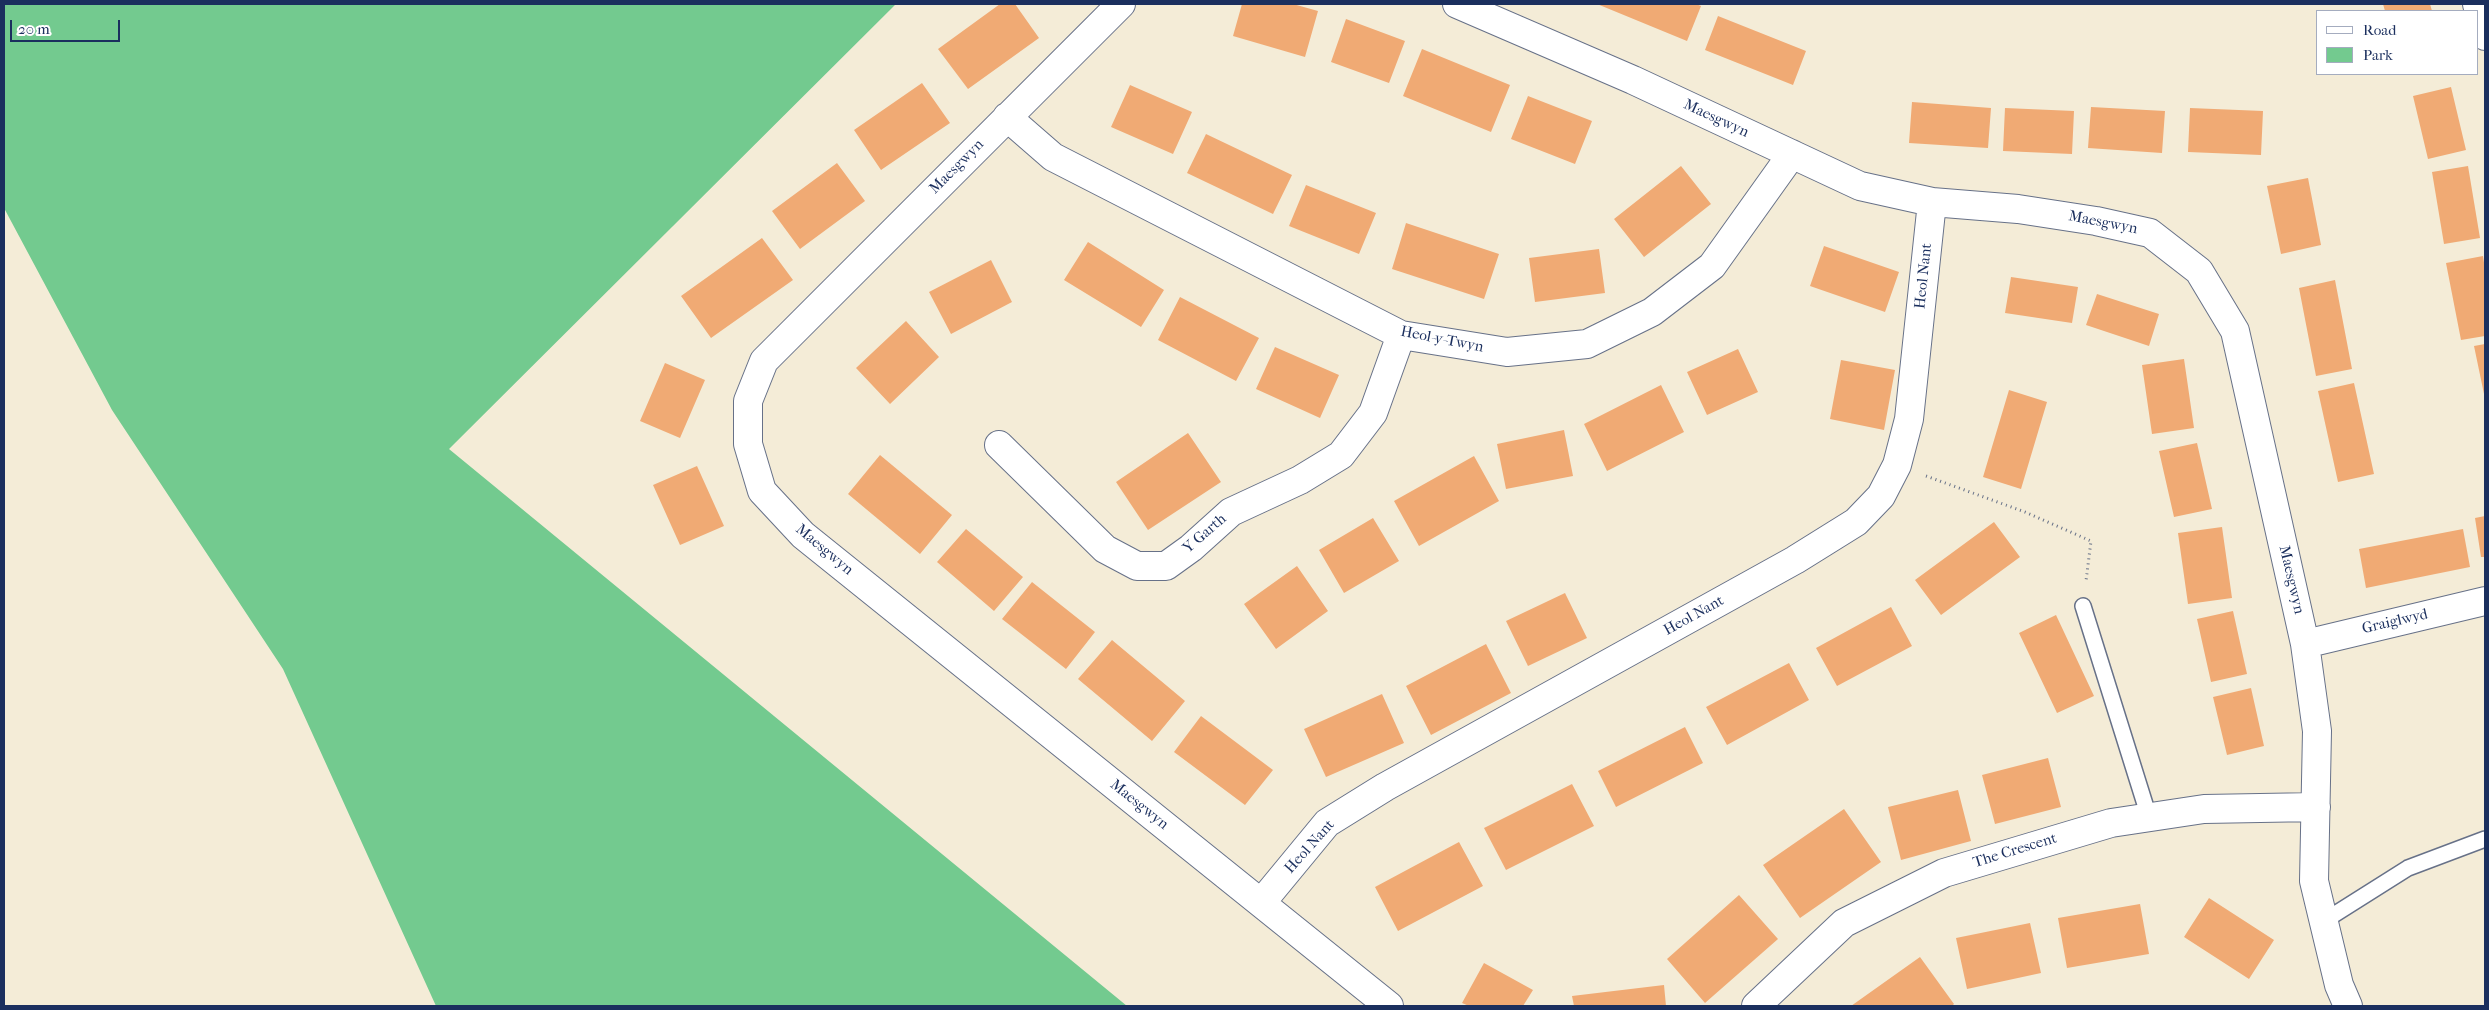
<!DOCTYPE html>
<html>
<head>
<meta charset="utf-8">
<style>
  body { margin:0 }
  #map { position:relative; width:2489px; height:1010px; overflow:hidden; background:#f4ecd7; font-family:"IM FELL French Canon",serif }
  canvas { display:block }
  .frame { position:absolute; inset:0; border:5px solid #1b2f5e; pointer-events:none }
  .legend { position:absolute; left:2316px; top:10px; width:162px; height:65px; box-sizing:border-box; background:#fff; border:1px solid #a4acbf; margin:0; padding:6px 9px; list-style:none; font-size:15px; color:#1b2f5e }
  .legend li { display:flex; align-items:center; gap:10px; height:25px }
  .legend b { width:25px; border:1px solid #a4acbf }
  .scale { position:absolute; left:10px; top:20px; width:110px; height:22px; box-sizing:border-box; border:2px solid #1b2f5e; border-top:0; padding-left:6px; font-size:15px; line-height:18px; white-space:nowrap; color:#1b2f5e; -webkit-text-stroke:4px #fff; paint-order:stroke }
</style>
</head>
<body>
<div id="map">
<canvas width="2489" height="1010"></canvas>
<div class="frame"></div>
<ul class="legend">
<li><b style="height:6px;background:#fff"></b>Road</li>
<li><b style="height:14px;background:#73ca8f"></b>Park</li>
</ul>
<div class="scale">20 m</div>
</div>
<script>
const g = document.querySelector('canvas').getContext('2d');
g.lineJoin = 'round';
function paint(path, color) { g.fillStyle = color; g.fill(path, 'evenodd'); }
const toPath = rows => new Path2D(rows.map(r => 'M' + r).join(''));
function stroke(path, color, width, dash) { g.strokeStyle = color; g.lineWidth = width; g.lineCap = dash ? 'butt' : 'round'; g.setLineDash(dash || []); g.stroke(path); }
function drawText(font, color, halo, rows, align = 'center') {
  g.font = font + ' "IM FELL French Canon",serif'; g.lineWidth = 4; g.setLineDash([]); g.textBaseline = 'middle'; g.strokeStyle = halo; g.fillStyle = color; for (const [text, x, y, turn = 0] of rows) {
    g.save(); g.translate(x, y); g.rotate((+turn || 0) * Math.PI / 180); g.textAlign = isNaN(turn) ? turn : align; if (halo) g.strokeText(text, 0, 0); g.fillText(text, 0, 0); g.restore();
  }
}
const green = toPath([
  [4,4,896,4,449,449,1127,1006,436,1006,283,669,112,410,4,208]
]);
const building = toPath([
  [1000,4,1015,4,1039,38,968,89,938,49],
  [1242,4,1293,4,1318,11,1305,57,1233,36],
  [1597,4,1696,4,1701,6,1687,41],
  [2383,4,2430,4,2432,11,2385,11],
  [1718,16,1806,51,1793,85,1705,50],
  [1346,19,1405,41,1389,83,1331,62],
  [1422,49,1510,85,1491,132,1403,96],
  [922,83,950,123,881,170,854,130],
  [1130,85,1192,112,1173,154,1111,127],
  [2451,87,2466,150,2428,159,2413,96],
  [1528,96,1592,121,1575,164,1511,139],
  [1912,102,1991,108,1988,148,1909,143],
  [2091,107,2165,111,2162,153,2088,148],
  [2005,108,2074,111,2072,154,2003,151],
  [2190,108,2263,111,2261,155,2188,152],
  [1206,134,1292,175,1273,214,1187,173],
  [837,163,865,201,800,249,772,211],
  [1681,166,1711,204,1644,257,1614,219],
  [2468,166,2480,238,2444,244,2432,172],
  [2308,178,2321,245,2281,254,2267,186],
  [1306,185,1376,213,1359,254,1289,226],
  [1406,223,1499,254,1484,299,1392,269],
  [762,238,793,280,711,338,681,296],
  [1088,242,1164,290,1141,327,1064,280],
  [1824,246,1899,272,1885,312,1810,286],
  [1599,249,1605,293,1535,302,1529,258],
  [2483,256,2485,269,2485,336,2461,340,2446,263],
  [991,260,1012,302,951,334,929,292],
  [2011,277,2078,287,2072,323,2005,313],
  [2335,280,2352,369,2316,376,2299,288],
  [2097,294,2159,314,2149,346,2086,325],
  [1180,297,1259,338,1236,381,1158,340],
  [906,321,939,357,890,404,856,368],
  [2485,344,2485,394,2484,394,2474,346],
  [1275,347,1339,375,1320,418,1256,389],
  [1738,349,1758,392,1707,415,1687,372],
  [2184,359,2194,428,2152,434,2142,365],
  [1841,360,1895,370,1884,430,1830,419],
  [665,363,705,380,680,438,640,421],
  [2354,383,2374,474,2338,482,2318,391],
  [1661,385,1684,432,1607,471,1584,424],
  [2009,390,2047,402,2021,489,1983,477],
  [1564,430,1573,476,1506,489,1497,444],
  [1188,433,1221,482,1148,530,1116,482],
  [2197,443,2212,509,2174,517,2159,451],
  [880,455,952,515,920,554,848,494],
  [1474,456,1499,501,1419,546,1394,501],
  [697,466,724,526,680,545,653,485],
  [2485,516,2485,557,2481,557,2475,518],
  [1373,518,1399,561,1344,593,1319,550],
  [1994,522,2020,557,1941,615,1915,580],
  [2222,527,2232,598,2188,604,2178,533],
  [966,529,1023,577,994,611,937,562],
  [2463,529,2470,567,2366,588,2359,549],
  [1297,566,1328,611,1276,649,1244,604],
  [1032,582,1095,632,1066,669,1002,619],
  [1565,593,1587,638,1528,666,1506,621],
  [1891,607,1912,646,1837,686,1816,648],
  [2233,611,2247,674,2211,682,2197,619],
  [2056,615,2094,696,2057,713,2019,633],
  [1112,640,1185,701,1152,741,1078,679],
  [1486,644,1511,693,1431,735,1406,686],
  [1789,663,1809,700,1727,745,1706,707],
  [2251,688,2264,746,2227,755,2213,697],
  [1382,694,1404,743,1326,777,1304,729],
  [1201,716,1273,770,1245,805,1174,752],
  [1685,727,1703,763,1616,807,1598,771],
  [2048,758,2061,807,1995,824,1982,775],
  [1572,784,1594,826,1506,870,1484,828],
  [1958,790,1971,841,1901,860,1888,807],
  [1844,809,1881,862,1800,918,1763,865],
  [1459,842,1483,886,1398,931,1375,887],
  [1739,895,1778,939,1705,1003,1667,959],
  [2209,898,2274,940,2249,979,2184,937],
  [2140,904,2149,954,2067,968,2058,918],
  [2030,923,2041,973,1967,989,1956,938],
  [1920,957,1954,1004,1952,1006,1851,1006],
  [1484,963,1533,990,1523,1006,1469,1006,1462,1003],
  [1664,985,1666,1006,1574,1006,1572,996]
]);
const path = toPath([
  [1926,476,2025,512,2091,541,2086,581]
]);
const lane = toPath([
  [2083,606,2149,817],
  [2324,921,2408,868,2485,839]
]);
const street = toPath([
  [1121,4,764,361,748,401,748,444,762,491,803,535,1389,1006],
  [1457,4,1633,80,1860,186,1932,202,2018,209,2096,221,2150,233,2199,271,2235,331,2305,644,2317,731,2314,881,2339,985,2348,1006],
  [2477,4,2485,36],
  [1007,117,1053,157,1401,335,1507,352,1587,344,1652,312,1712,266,1792,154],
  [999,445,1105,549,1137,566,1166,566,1191,548,1231,512,1300,480,1341,455,1373,413,1401,335],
  [2305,644,2485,601],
  [1261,903,1327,823,1385,787,1795,560,1856,522,1881,496,1897,465,1909,419,1932,202],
  [1756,1006,1844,923,1944,873,2111,823,2204,809,2316,807]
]);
const streetNames = [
  ["Maesgwyn",1716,119,25],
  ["Maesgwyn",957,167,-45],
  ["Maesgwyn",2103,223,11],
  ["Heol Nant",1924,276,-84],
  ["Heol-y-Twyn",1442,340,11],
  ["Y Garth",1205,534,-41],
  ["Maesgwyn",824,550,40],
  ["Maesgwyn",2291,580,77],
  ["Heol Nant",1694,616,-29],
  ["Graiglwyd",2395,622,-13],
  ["Maesgwyn",1139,805,39],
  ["Heol Nant",1310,847,-48],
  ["The Crescent",2015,851,-17]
];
paint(green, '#73ca8f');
paint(building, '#f0aa74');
stroke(lane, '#677188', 18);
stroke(street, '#677188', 30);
stroke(path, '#677188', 3, [1, 4]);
stroke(lane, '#fff', 15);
stroke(street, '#fff', 28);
drawText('15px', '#1b2f5e', '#fff', streetNames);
</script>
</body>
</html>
